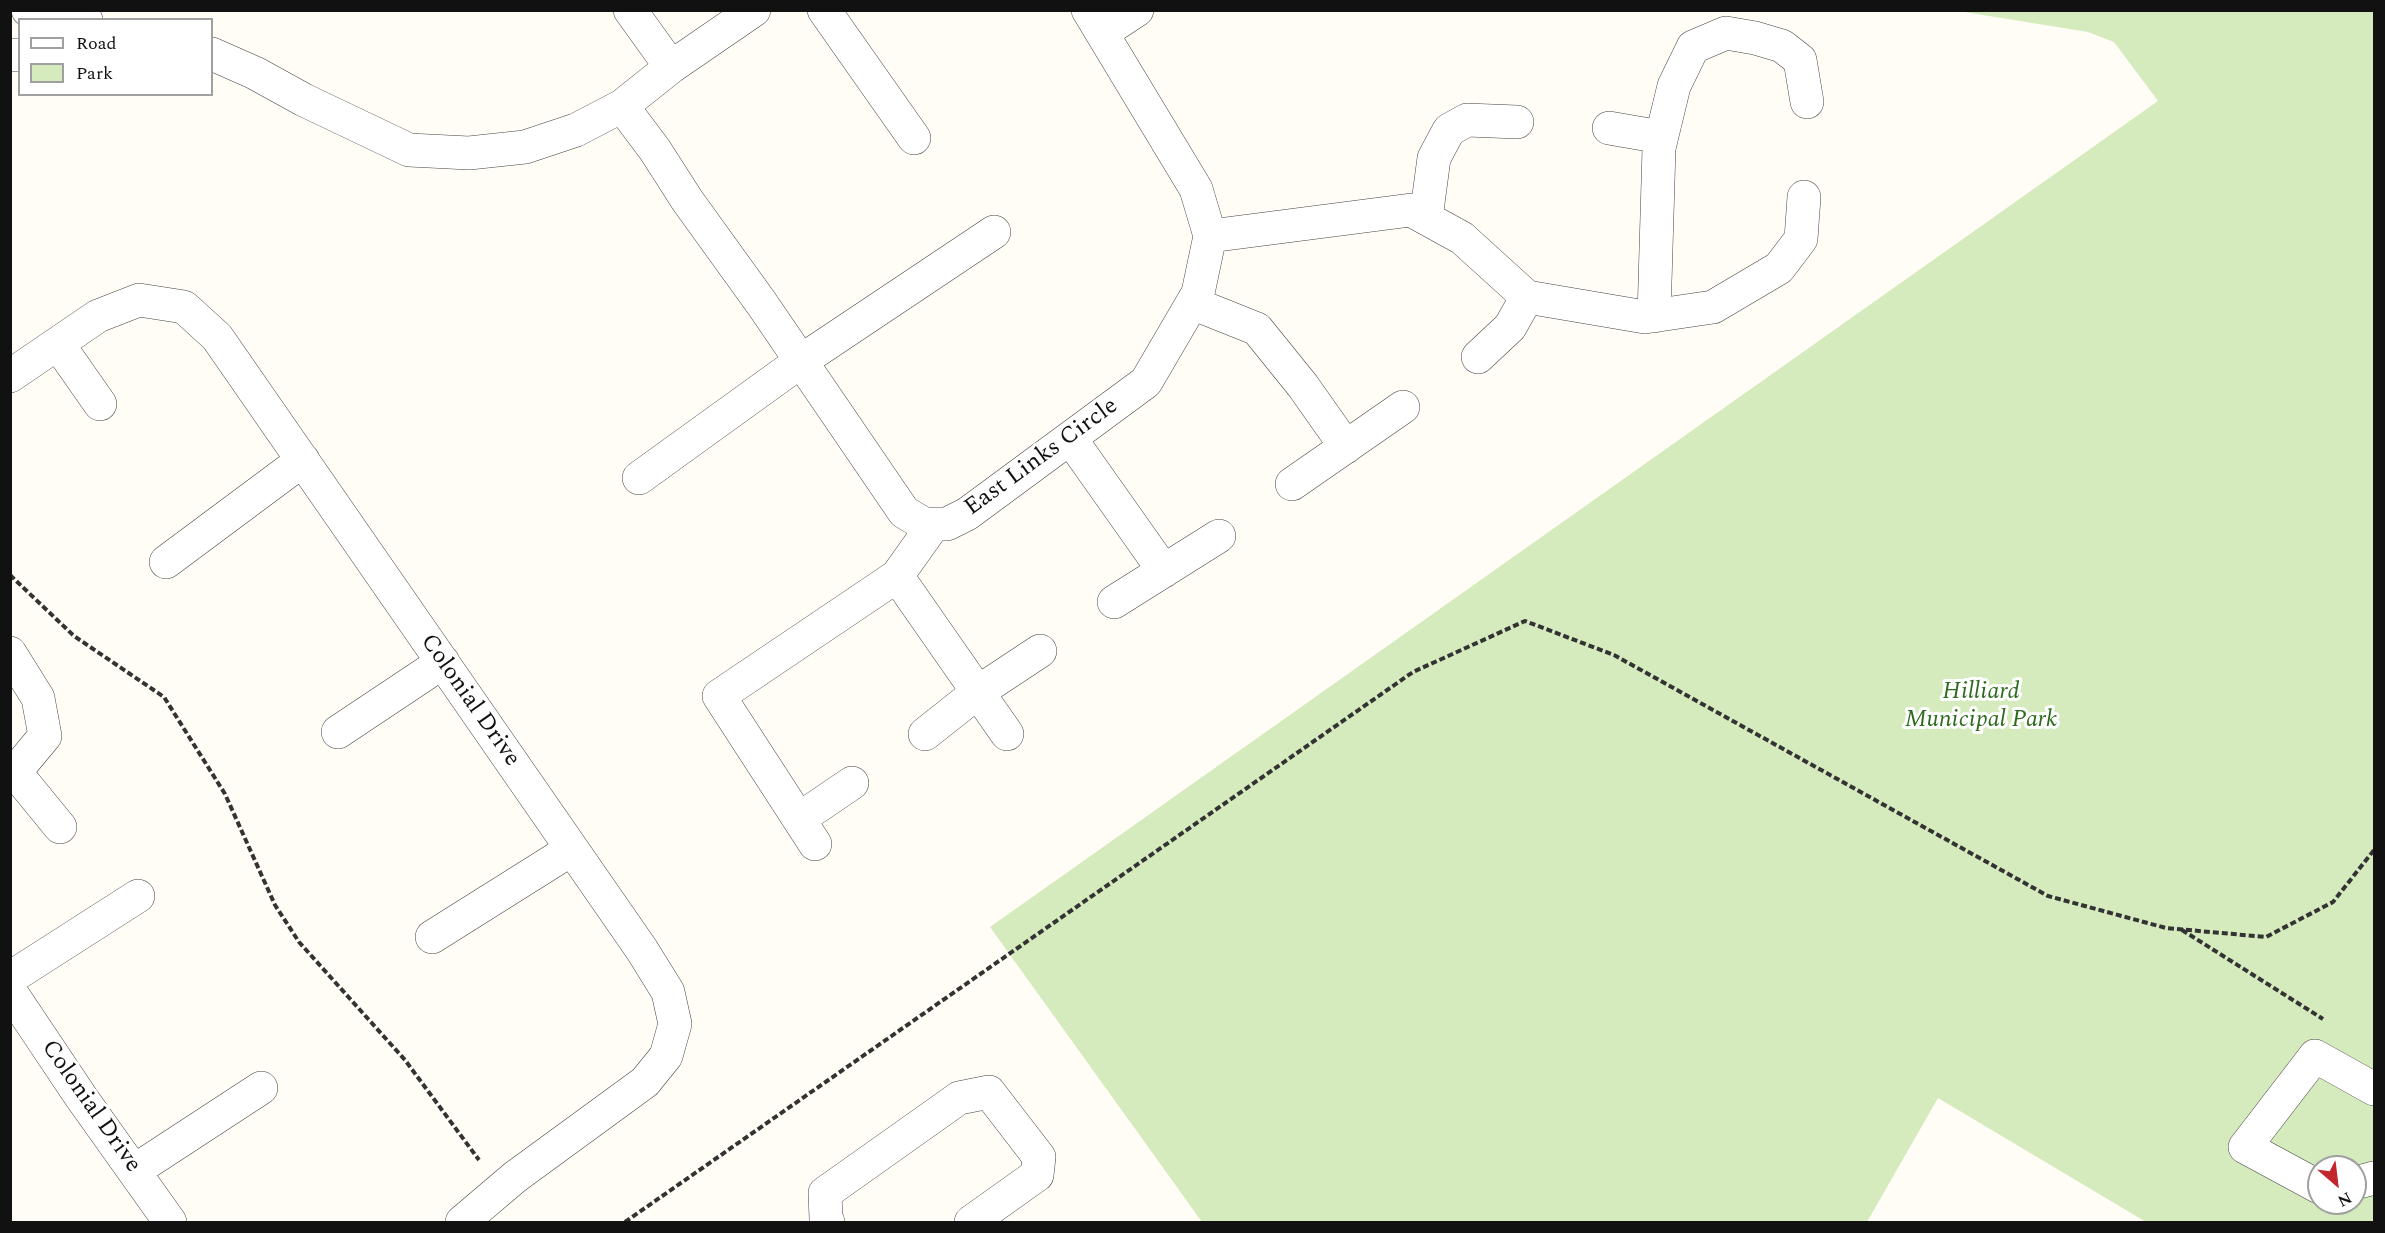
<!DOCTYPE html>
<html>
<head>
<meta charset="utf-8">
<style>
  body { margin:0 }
  #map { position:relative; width:2385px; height:1233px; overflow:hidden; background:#fffdf5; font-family:Spectral,serif }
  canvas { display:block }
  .frame { position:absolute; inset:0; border:12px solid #111; pointer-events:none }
  .legend { position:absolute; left:18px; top:18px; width:195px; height:78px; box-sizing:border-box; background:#fff; border:2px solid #a0a0a0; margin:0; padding:8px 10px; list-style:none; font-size:18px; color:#111 }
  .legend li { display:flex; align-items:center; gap:12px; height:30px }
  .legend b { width:30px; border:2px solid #a0a0a0 }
  .north { position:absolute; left:2307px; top:1155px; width:60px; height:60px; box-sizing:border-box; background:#fff; border:2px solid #a0a0a0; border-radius:50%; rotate:152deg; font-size:16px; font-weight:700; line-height:24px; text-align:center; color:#111 }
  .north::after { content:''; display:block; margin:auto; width:21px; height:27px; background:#c4262e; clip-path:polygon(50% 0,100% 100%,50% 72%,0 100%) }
</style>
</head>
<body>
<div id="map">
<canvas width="2385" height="1233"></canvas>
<div class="frame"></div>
<ul class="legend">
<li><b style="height:8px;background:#fff"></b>Road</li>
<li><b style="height:16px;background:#d5ebbd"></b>Park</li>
</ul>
<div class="north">N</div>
</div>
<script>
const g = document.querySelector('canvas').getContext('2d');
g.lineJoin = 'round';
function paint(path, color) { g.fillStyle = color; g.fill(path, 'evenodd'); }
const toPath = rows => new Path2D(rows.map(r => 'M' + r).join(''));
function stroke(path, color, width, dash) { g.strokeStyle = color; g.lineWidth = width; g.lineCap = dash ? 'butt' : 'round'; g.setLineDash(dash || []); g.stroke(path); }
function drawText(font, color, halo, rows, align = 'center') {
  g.font = font + ' Spectral,serif'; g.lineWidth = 6; g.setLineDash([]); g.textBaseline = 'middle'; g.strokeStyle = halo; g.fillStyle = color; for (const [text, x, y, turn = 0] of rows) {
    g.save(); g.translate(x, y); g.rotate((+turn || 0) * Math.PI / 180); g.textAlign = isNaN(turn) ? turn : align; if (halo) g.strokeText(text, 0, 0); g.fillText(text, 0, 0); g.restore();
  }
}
const green = toPath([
  [1958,11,2374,11,2374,1222,2146,1222,1938,1098,1867,1222,1202,1222,990,927,2158,101,2114,42,2088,32],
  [2319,1167,2355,1167,2355,1203,2319,1203]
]);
const path = toPath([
  [10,575,74,636,164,697,225,794,275,905,299,942,405,1060,479,1160],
  [2182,930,2323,1019],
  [625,1222,1413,672,1525,621,1614,655,2048,896,2166,928,2266,937,2333,902,2374,850]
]);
const minor = toPath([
  [28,10,73,13,86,20],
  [630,10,671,67],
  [824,10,914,138],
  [1102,33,1137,10],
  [212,54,255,73,304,100,409,150,469,153,525,147,576,130,622,106,671,67,754,10],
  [10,55,20,55],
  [622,106,655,150,687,200,762,304,904,512,924,524,947,524,967,514,1146,382,1198,293,1210,236,1196,189,1088,10],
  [1609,128,1661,137],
  [1426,218,1434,158,1449,130,1467,120,1517,122],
  [1210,236,1411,210,1462,238,1527,297,1645,317,1713,307,1779,268,1801,239,1804,197],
  [1192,303,1257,329,1303,386,1346,447],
  [1654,316,1659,148,1674,86,1693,47,1726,33,1755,38,1782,46,1800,60,1807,102],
  [58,344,100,404],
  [1478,357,1510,327,1527,297],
  [10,376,98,316,139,300,184,307,217,337,642,950,668,992,675,1024,666,1056,645,1082,515,1177,462,1222],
  [1070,438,1164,571],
  [639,478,801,361,994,232],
  [1292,484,1403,407],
  [166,562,303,460],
  [897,576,1007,734],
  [1114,602,1219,536],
  [10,653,38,698,45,736,10,778],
  [338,732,443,662],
  [925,734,978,692,1040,651],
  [15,772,60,827],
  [799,819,852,783],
  [815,844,719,696,897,576,934,524],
  [432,937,572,849],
  [10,978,138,896],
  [10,991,81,1097,170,1222],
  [134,1171,261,1088],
  [2355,1183,2374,1178],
  [2319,1187,2245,1147,2315,1056,2374,1089],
  [828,1222,826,1219,825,1193,959,1098,989,1092,1039,1157,1037,1175,971,1222]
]);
const streetNames = [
  ["East Links Circle",1042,458,-36],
  ["Colonial Drive",469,701,55],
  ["Colonial Drive",90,1107,55]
];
const parkNames = [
  ["Hilliard",1981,693],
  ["Municipal Park",1981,721]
];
paint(green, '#d5ebbd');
stroke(minor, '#444', 34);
stroke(path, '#333', 4, [6, 3]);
stroke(minor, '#fff', 33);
drawText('24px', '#111', '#fff', streetNames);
drawText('italic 24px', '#2f6b1f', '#fff', parkNames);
</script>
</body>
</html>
